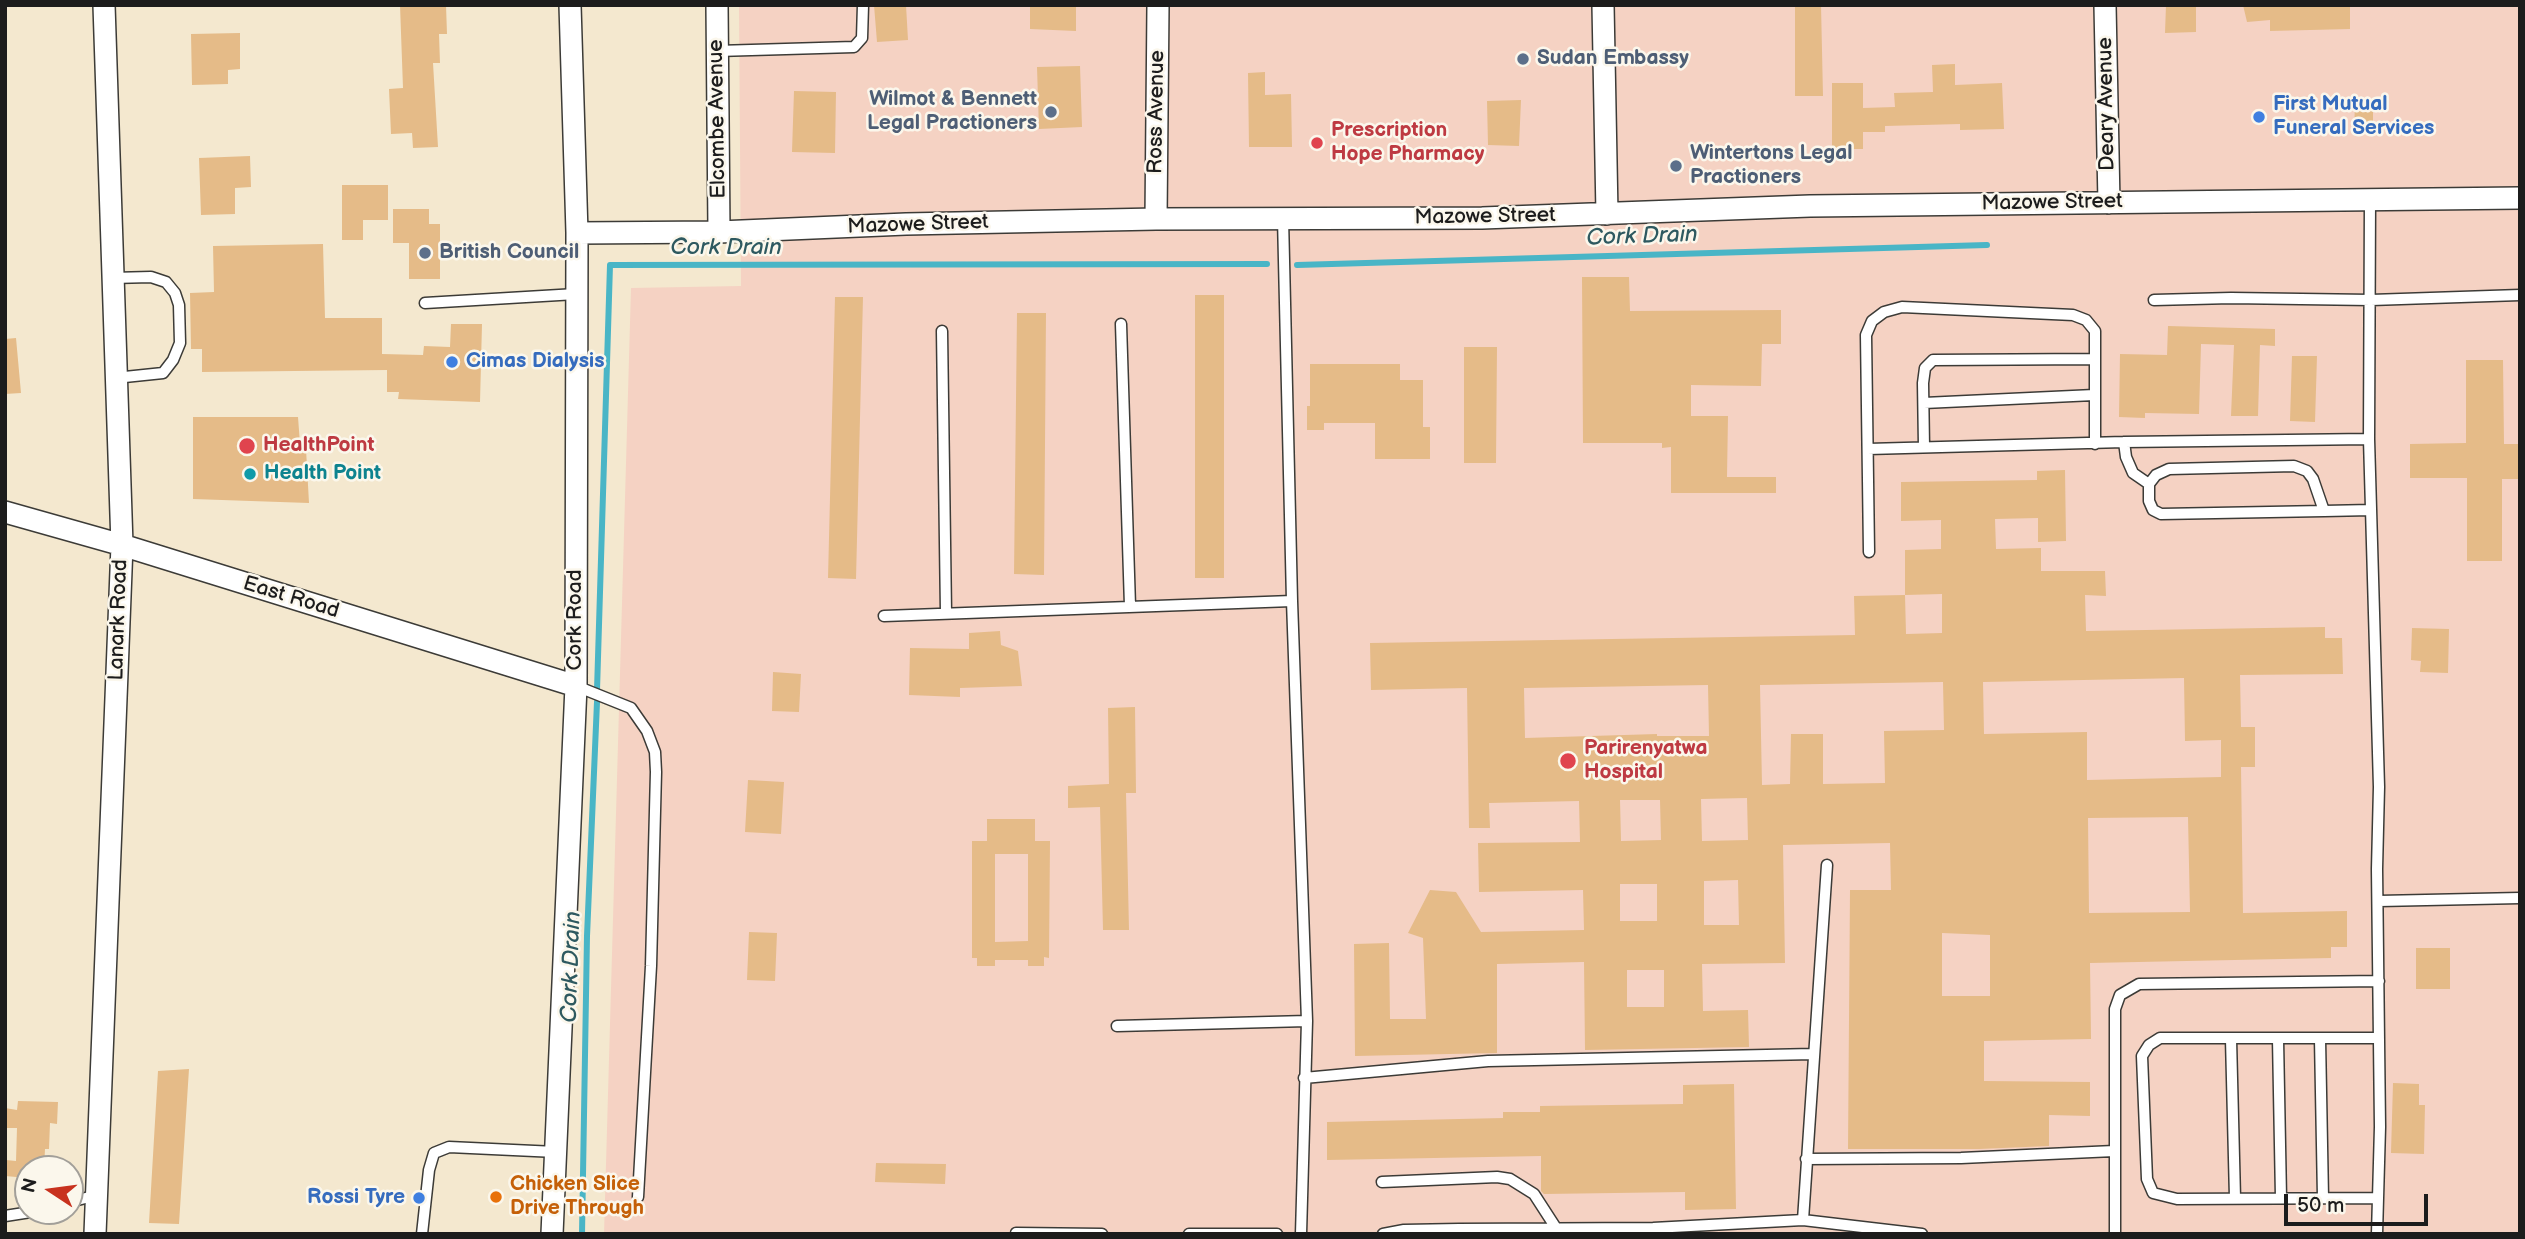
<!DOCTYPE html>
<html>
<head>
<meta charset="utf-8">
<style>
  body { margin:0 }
  #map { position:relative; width:2525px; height:1239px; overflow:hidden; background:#f4e8cf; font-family:"Balsamiq Sans",sans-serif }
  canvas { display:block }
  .frame { position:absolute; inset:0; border:7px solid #1c1c1c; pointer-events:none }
  .north { position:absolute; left:14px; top:1155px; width:70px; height:70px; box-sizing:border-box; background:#fbf7ec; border:2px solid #a29f99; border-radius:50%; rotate:283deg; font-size:19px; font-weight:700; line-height:28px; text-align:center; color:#1c1c1c }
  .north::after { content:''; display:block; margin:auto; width:24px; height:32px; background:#c8321e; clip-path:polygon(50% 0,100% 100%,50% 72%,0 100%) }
  .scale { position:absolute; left:2284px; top:1194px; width:144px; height:32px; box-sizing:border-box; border:4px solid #1c1c1c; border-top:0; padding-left:9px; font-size:21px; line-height:24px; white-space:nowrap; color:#1c1c1c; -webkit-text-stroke:5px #fbf7ec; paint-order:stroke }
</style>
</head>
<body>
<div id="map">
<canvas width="2525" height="1239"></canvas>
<div class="frame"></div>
<div class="north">N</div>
<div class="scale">50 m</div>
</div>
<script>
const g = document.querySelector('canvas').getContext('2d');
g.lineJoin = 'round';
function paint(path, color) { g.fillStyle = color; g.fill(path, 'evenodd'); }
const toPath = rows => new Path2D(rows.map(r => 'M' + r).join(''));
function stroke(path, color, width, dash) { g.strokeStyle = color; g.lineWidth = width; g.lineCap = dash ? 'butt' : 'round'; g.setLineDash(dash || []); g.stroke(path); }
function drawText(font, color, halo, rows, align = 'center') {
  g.font = font + ' "Balsamiq Sans",sans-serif'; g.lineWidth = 5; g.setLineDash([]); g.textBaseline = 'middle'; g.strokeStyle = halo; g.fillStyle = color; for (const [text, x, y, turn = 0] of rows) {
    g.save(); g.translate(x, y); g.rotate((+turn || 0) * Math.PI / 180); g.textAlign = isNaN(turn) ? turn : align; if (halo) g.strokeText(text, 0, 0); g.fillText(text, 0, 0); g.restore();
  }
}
const built = toPath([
  [739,5,2520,5,2520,1234,604,1234,631,288,741,286]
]);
const stream = toPath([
  [1297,265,1987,245],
  [597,690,610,265,1267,264],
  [582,1234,587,936,597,702]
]);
const building = toPath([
  [400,5,446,5,447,34,439,34,440,63,433,63,438,147,413,148,412,133,391,134,389,89,403,88],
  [874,5,906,5,908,40,877,42],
  [1030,5,1076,5,1076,31,1030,29],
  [1795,5,1821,5,1823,96,1795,96],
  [2166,5,2196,5,2196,32,2165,33],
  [2243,5,2350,5,2350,29,2270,31,2270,20,2247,22],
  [240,33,240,69,228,70,228,84,192,85,191,34],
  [1955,64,1955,85,2002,83,2004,129,1960,130,1960,124,1885,126,1885,132,1863,132,1863,149,1832,149,1832,83,1863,83,1863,108,1895,107,1894,93,1933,92,1932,65],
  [1080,66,1082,127,1039,129,1037,67],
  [1265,72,1265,95,1291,94,1292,147,1249,147,1248,73],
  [794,91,836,92,835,153,792,152],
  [1521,100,1519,146,1488,145,1487,101],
  [2355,102,2373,103,2373,124,2354,134],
  [250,156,251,187,235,188,235,214,201,215,199,158],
  [342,185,388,185,388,220,363,220,363,240,342,240],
  [393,209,429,209,429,224,440,224,440,279,409,279,409,243,393,243],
  [323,244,325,318,382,318,382,354,423,355,424,346,450,347,451,324,482,324,480,402,398,399,399,392,387,392,387,370,202,372,202,349,191,349,190,293,214,292,213,246],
  [1582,277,1629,277,1630,311,1781,310,1781,344,1762,344,1761,386,1691,385,1691,416,1728,416,1727,477,1776,477,1776,493,1671,493,1671,447,1662,448,1662,443,1583,443],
  [1195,295,1224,295,1224,578,1195,578],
  [835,297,863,297,856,579,828,578],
  [1017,313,1046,313,1044,575,1014,574],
  [2168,326,2275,329,2275,346,2260,345,2258,416,2231,416,2234,345,2201,344,2199,414,2145,413,2145,418,2119,417,2120,354,2167,355],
  [16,338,21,393,5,394,5,339],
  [1464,347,1497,347,1496,463,1464,463],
  [2292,356,2317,356,2315,422,2290,421],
  [2466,360,2503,360,2504,444,2520,444,2520,479,2502,479,2502,561,2467,561,2467,478,2410,478,2410,444,2466,443],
  [1310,364,1400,364,1400,380,1423,380,1423,427,1430,427,1430,459,1375,459,1375,423,1324,423,1324,430,1307,430,1307,406,1310,406],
  [193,417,298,417,300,444,306,449,309,503,193,499],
  [2065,470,2066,541,2038,542,2038,518,1995,519,1996,549,2041,548,2041,571,2105,571,2106,596,2085,595,2086,631,2325,627,2325,638,2342,638,2343,674,2240,675,2241,727,2255,727,2255,767,2241,767,2243,913,2347,911,2347,947,2331,947,2331,958,2090,963,2091,1039,1984,1041,1984,1081,2090,1082,2090,1116,2049,1115,2049,1146,1979,1149,1848,1149,1850,890,1891,890,1890,843,1783,845,1785,963,1702,964,1703,1011,1748,1010,1749,1047,1585,1050,1584,962,1497,964,1497,1053,1355,1056,1354,944,1389,943,1390,1019,1426,1019,1423,938,1408,933,1430,890,1456,892,1481,932,1584,930,1583,890,1479,892,1478,843,1580,842,1579,801,1489,803,1490,828,1469,828,1467,688,1371,690,1370,643,1855,635,1854,596,1905,595,1905,550,1941,549,1941,520,1901,521,1901,482,2037,480,2037,471],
  [1942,594,1942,633,1906,634,1905,595],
  [2184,678,2185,741,2221,740,2221,777,2087,780,2087,732,1984,734,1983,682],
  [1943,682,1944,730,1884,731,1885,783,1823,784,1823,734,1791,734,1790,784,1762,785,1760,685],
  [1708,685,1709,736,1657,736,1657,734,1525,738,1524,688],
  [1747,798,1748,840,1702,841,1701,799],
  [1620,800,1660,800,1661,840,1621,841],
  [2188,817,2190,912,2089,913,2088,818],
  [1738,880,1739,925,1704,925,1704,881],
  [1620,884,1657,884,1657,921,1620,921],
  [1942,933,1990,935,1990,996,1942,996],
  [1627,970,1664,970,1664,1007,1627,1007],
  [2412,628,2449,629,2448,673,2420,672,2421,661,2411,660],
  [1000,631,1001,645,1018,651,1022,686,960,688,960,697,909,695,910,648,969,649,969,633],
  [773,672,801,674,799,712,772,711],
  [1135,707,1136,793,1126,793,1129,930,1103,930,1100,807,1068,808,1068,786,1109,784,1108,708],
  [748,780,784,782,781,834,745,832],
  [987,819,1035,819,1035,841,1050,841,1049,958,1044,957,1044,966,1028,966,1028,960,995,960,995,966,977,966,977,958,972,958,972,841,987,841],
  [995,854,1028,854,1028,941,995,942],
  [749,932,777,933,775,981,747,980],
  [2416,948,2450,948,2450,989,2416,989],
  [189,1069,179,1224,149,1223,158,1071],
  [2393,1083,2419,1084,2419,1105,2425,1105,2424,1154,2391,1153],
  [1734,1084,1736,1209,1685,1210,1685,1192,1544,1194,1541,1191,1541,1156,1327,1160,1327,1122,1503,1118,1503,1112,1540,1112,1540,1106,1683,1104,1683,1085],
  [18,1101,58,1102,57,1124,50,1123,49,1149,45,1149,44,1169,28,1169,28,1178,5,1176,6,1160,16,1161,17,1128,5,1128,5,1108,17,1110],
  [876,1163,946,1164,945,1184,875,1182]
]);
const lane = toPath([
  [717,51,854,47,862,38,863,5],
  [2370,200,2369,439,2379,787,2377,869,2380,1127,2377,1234],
  [1283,218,1292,601,1307,1021,1301,1234],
  [112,278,151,277,166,282,175,293,179,305,180,343,173,360,163,373,115,378],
  [2154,300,2231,298,2371,300,2520,295],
  [425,303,576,294],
  [1121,324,1130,606],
  [942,331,946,613],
  [1924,403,2094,395],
  [2124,442,2126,457,2133,473,2149,484],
  [1924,447,1923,383,1925,368,1933,360,2095,359],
  [1868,449,2124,442,2369,439],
  [2324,511,2313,479,2307,471,2294,466,2169,469,2156,475,2149,484,2149,501,2153,510,2161,514,2324,511,2371,510],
  [1869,552,1866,335,1872,321,1884,312,1902,307,2073,315,2086,320,2095,331,2095,444],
  [884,616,1292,601],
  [576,686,631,708,647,731,655,752,656,772,651,966,638,1197],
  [2379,901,2520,898],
  [1117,1026,1307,1021],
  [2231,1039,2235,1198],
  [2278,1039,2281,1198],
  [2320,1039,2323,1198],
  [1304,1078,1488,1061,1813,1054],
  [1806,1159,1961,1158,2114,1151],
  [1382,1182,1497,1177,1510,1179,1534,1194,1556,1228],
  [2378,1198,2177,1199,2153,1193,2147,1179,2142,1056,2149,1045,2160,1038,2379,1038],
  [70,1202,97,1195],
  [5,1216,37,1211],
  [1803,1220,1827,865],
  [1016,1233,1102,1234],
  [422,1234,429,1170,434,1153,449,1147,556,1152],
  [1189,1234,1277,1234],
  [1383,1234,1404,1230,1459,1229,1653,1228,1803,1220,1922,1234],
  [2115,1234,2115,1009,2120,995,2139,984,2379,981]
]);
const street = toPath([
  [717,5,719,232],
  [1603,5,1607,214],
  [2105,5,2109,203],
  [1156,219,1158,5],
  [577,233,719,232,906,224,1156,219,1482,218,1810,206,2520,198],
  [5,512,122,545,576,686],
  [95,1234,122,545,104,5],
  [552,1234,576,686,577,233,570,5]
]);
const markers = [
  [1523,59,7,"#5c6f8a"],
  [1051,112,7,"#5c6f8a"],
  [2259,117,7,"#3f7fe0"],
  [1317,143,7,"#e0444e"],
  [1676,166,7,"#5c6f8a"],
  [425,253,7,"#5c6f8a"],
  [452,362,7,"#3f7fe0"],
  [247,446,9,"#e0444e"],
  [250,474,7,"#0f9aa8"],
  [1568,761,9,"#e0444e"],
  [496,1197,7,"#e8710a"],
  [419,1198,7,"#3f7fe0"]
];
const serviceNames = [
  ["Sudan Embassy",1537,59],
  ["Wilmot & Bennett",1037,100,"right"],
  ["Legal Practioners",1037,124,"right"],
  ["Wintertons Legal",1690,154],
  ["Practioners",1690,178],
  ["British Council",439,253]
];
const streetNames = [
  ["Deary Avenue",2107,104,-91],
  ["Ross Avenue",1157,112,-89],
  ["Elcombe Avenue",718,119,-91],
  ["Mazowe Street",2052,203,-1],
  ["Mazowe Street",1485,217,-1],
  ["Mazowe Street",918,225,-2],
  ["East Road",291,598,17],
  ["Lanark Road",119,620,-88],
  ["Cork Road",576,620,-90]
];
const shopNames = [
  ["First Mutual",2273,105],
  ["Funeral Services",2273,129],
  ["Cimas Dialysis",466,362],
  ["Rossi Tyre",405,1198,"right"]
];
const healthNames = [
  ["Prescription",1331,131],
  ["Hope Pharmacy",1331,155],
  ["HealthPoint",263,446],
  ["Parirenyatwa",1584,749],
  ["Hospital",1584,773]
];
const cultureNames = [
  ["Health Point",264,474]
];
const foodNames = [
  ["Chicken Slice",510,1185],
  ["Drive Through",510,1209]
];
const waterNames = [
  ["Cork Drain",1642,237,-2],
  ["Cork Drain",726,248],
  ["Cork Drain",572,967,-88]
];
paint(built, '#f5d2c3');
stroke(stream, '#49b5c6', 6);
paint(building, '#e5bb88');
stroke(lane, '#3c3b37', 13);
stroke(street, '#3c3b37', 24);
stroke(lane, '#fff', 10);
stroke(street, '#fff', 21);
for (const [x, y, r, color] of markers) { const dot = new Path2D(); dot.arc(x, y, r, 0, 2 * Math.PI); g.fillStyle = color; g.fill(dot); stroke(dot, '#fbf7ec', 2.5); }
drawText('bold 21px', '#4e5e75', '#fbf7ec', serviceNames, 'left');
drawText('21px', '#1c1c1c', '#fbf7ec', streetNames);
drawText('bold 21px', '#366cbe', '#fbf7ec', shopNames, 'left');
drawText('bold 21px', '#be3a42', '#fbf7ec', healthNames, 'left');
drawText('bold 21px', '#0d838f', '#fbf7ec', cultureNames, 'left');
drawText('bold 21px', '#c56008', '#fbf7ec', foodNames, 'left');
drawText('italic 23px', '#2e5960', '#fbf7ec', waterNames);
</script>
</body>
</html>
